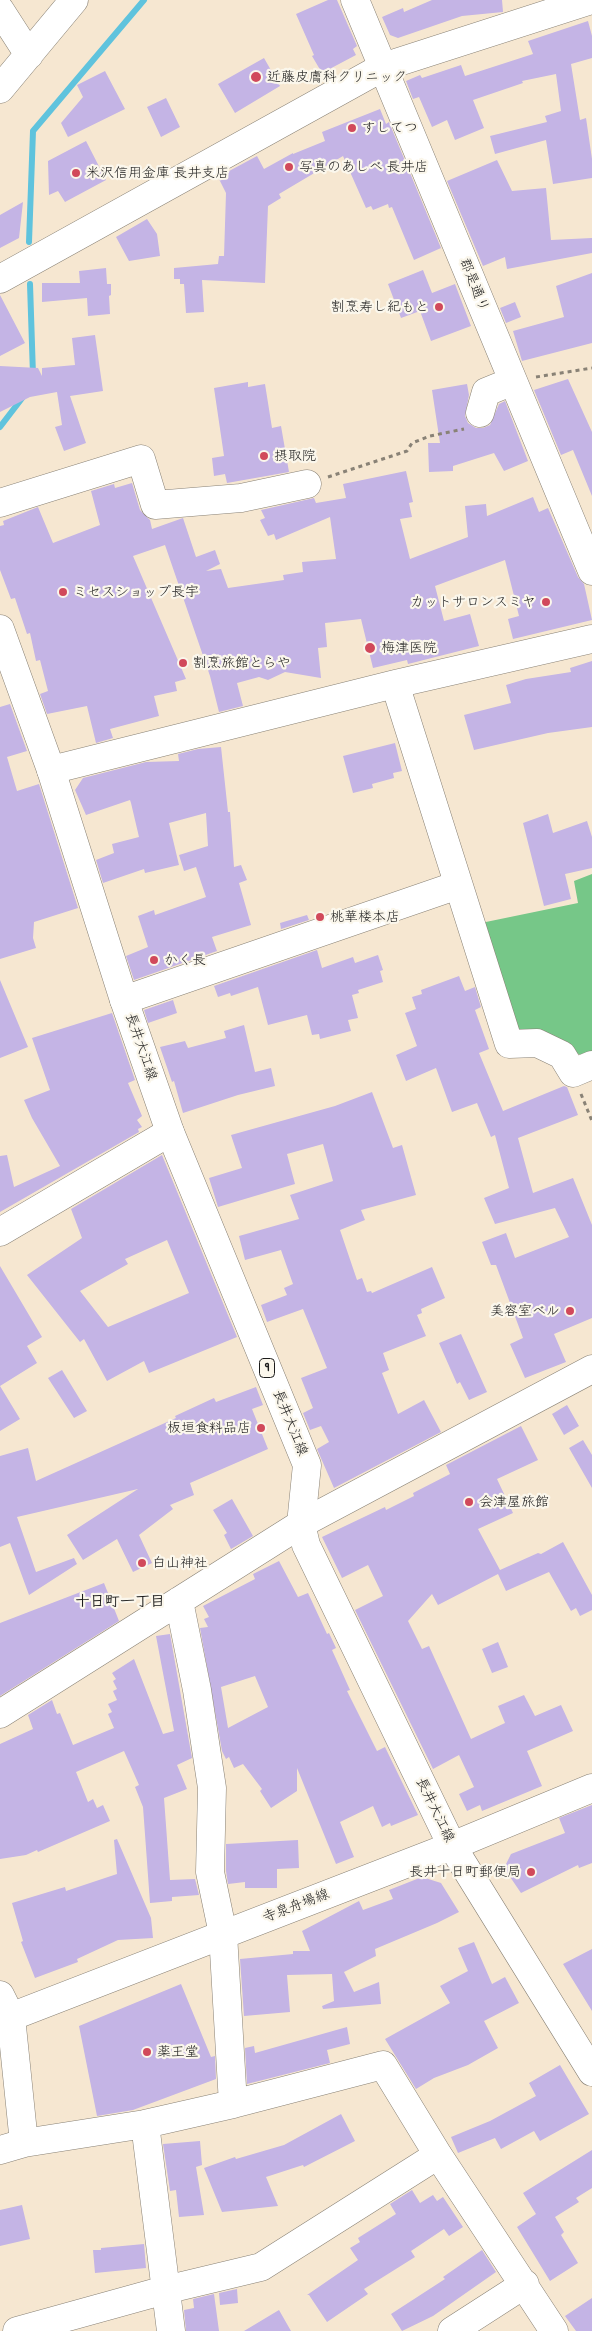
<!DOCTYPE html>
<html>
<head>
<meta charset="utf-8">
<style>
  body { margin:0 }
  canvas { display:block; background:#f6e7d1 }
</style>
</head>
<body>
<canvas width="592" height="2331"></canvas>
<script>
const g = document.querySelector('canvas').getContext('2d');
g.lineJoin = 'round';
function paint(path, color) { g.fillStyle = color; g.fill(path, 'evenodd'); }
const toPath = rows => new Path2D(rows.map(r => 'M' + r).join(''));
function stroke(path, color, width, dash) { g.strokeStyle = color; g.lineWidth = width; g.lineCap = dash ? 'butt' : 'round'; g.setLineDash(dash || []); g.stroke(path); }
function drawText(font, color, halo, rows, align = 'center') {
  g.font = font + ' "Patrick Hand","Klee One",sans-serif'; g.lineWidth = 4.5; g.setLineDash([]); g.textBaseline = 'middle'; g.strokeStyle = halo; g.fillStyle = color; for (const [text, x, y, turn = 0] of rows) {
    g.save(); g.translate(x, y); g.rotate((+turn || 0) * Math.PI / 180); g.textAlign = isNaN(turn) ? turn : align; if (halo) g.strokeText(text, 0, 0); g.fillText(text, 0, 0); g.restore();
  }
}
const green = toPath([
  [592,874,592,1057,587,1059,553,1039,517,1032,481,923,578,903,574,881]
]);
const stream = toPath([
  [29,242,33,131,144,0],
  [30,284,33,375],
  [0,427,23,397]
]);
const building = toPath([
  [328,0,337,0,357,46,353,49,356,55,322,73,312,56,314,55,296,14],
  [432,0,502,0,503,12,462,16,398,38,390,35,382,17,403,8,404,12],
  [588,21,592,36,592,58,571,64,580,120,586,118,592,159,592,178,553,184,546,140,495,154,490,136,547,122,545,116,561,111,556,74,522,81,523,83,473,100,484,128,455,140,447,120,432,127,419,97,413,99,406,81,420,75,422,78,461,65,465,76,533,54,528,41],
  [264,58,280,86,235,113,218,84],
  [105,71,125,109,68,137,61,123,83,97,77,85],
  [166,98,180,127,161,137,147,107],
  [380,109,386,124,389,122,441,248,414,260,392,207,389,208,388,204,373,210,371,206,366,208,343,156,279,194,281,198,268,206,265,283,202,280,204,312,186,313,184,284,180,284,180,279,174,279,174,268,218,264,219,256,224,256,226,193,218,177,257,156,264,169,293,153,293,154,325,141,322,132],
  [86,141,106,180,65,202,58,191,49,195,48,161],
  [497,160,512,191,546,188,551,240,592,238,592,253,507,269,505,257,483,266,447,181],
  [23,202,19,238,0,248,0,215],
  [147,219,157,234,160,256,129,261,116,237],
  [106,268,107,284,111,284,111,295,109,296,110,314,88,316,87,298,42,302,42,283,80,283,79,271],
  [423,270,432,293,455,284,471,326,431,341,420,311,401,318,388,284],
  [592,273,592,343,522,361,513,331,564,317,556,286],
  [0,295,25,343,0,356],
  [515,302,521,317,506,323,500,308],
  [95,335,103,391,70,396,86,443,64,451,55,427,62,425,57,392,30,397,0,412,0,366,38,368,42,376,42,368,75,365,72,338],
  [568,379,592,432,592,496,573,450,561,455,534,390],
  [248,382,248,387,265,384,272,428,281,426,289,472,227,483,225,474,214,476,212,458,224,456,214,388],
  [467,384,469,395,465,416,468,423,476,428,483,428,490,425,499,404,505,401,528,461,504,471,494,453,453,466,453,471,429,472,428,443,440,443,432,390],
  [406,471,413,502,409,503,412,517,400,519,410,559,468,537,465,506,486,504,487,516,533,497,539,512,548,508,578,577,584,584,592,620,513,639,508,619,519,616,505,560,435,586,444,621,470,614,479,646,408,664,407,660,373,668,361,619,325,623,327,647,318,648,321,678,285,672,268,680,259,677,237,683,243,706,219,712,210,676,165,545,133,556,186,679,175,682,177,691,154,696,159,716,110,729,113,738,96,743,87,706,47,714,40,694,48,691,40,660,36,661,30,633,27,634,15,598,11,599,0,570,0,526,4,525,3,521,38,507,53,543,100,525,91,491,114,484,115,488,132,483,140,510,150,520,152,529,183,518,196,557,215,550,220,564,206,571,221,569,228,588,284,580,283,575,303,572,302,562,336,559,330,517,276,540,274,534,268,536,260,520,265,518,261,510,314,498,316,503,346,498,343,484],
  [592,661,592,727,548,733,474,750,464,715,511,703,506,685,526,679,571,672,570,668],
  [10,704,27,751,7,757,17,791,39,784,78,908,34,922,33,938,36,948,0,959,0,707],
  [395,743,402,771,393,773,394,778,372,784,373,788,353,793,343,756],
  [221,747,228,812,230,812,234,867,241,865,247,880,239,883,251,925,212,937,217,951,134,980,126,956,148,947,138,916,154,910,155,915,206,897,196,867,184,871,179,855,208,846,206,813,169,823,179,865,145,873,144,869,103,883,96,860,114,853,112,844,139,837,131,803,130,800,86,815,75,790,83,778,146,762,179,761,178,754,198,749],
  [548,814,553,833,587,821,592,837,592,868,565,874,571,899,544,906,523,823],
  [307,915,309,920,281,929,280,923],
  [317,950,322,968,353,957,355,963,378,955,383,970,380,971,383,982,358,990,359,993,352,995,358,1018,348,1020,351,1031,320,1039,319,1034,312,1035,307,1015,268,1025,258,987,231,996,230,993,218,997,214,986],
  [459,976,465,991,475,987,481,1007,475,1010,489,1049,479,1053,503,1111,564,1086,567,1087,578,1115,518,1138,533,1193,573,1178,592,1225,592,1318,554,1334,566,1362,525,1378,510,1344,523,1338,496,1265,491,1265,482,1242,506,1233,515,1258,569,1237,555,1208,495,1224,484,1198,509,1188,495,1135,491,1137,477,1103,452,1112,436,1068,406,1081,396,1055,417,1046,405,1013,416,1009,412,997,422,994,421,990],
  [0,980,28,1047,0,1058],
  [173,1000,177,1013,148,1023,144,1010],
  [112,1013,135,1080,128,1083,142,1116,137,1120,142,1127,138,1129,139,1132,0,1212,0,1156,7,1155,14,1187,60,1166,32,1118,24,1100,50,1090,32,1038],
  [244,1025,255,1072,271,1068,275,1086,238,1095,183,1113,174,1081,172,1082,160,1047,185,1041,188,1048,226,1038,224,1031],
  [372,1092,393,1148,402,1145,416,1195,361,1210,365,1220,340,1230,357,1280,362,1278,367,1292,371,1291,372,1293,432,1267,445,1298,421,1309,422,1313,417,1315,426,1336,383,1353,389,1370,382,1373,398,1414,424,1400,441,1432,334,1488,317,1449,329,1442,321,1426,310,1430,303,1413,313,1408,301,1378,327,1368,303,1309,267,1322,261,1305,287,1295,284,1288,293,1284,281,1250,245,1260,239,1236,299,1219,290,1195,333,1181,323,1144,287,1154,295,1184,218,1207,209,1178,242,1168,231,1135,335,1106],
  [162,1155,237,1337,149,1373,144,1361,107,1381,84,1339,80,1342,27,1275,82,1238,71,1209],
  [167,1240,189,1293,108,1327,80,1291,128,1264,125,1259],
  [0,1266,42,1337,27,1346,37,1363,0,1386,20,1419,0,1431],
  [461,1334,487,1392,469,1400,460,1382,457,1384,439,1343],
  [62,1370,87,1411,74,1418,48,1378],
  [256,1387,263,1405,252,1409,268,1449,190,1483,194,1495,170,1505,173,1509,139,1535,152,1563,133,1572,117,1539,83,1560,67,1535,138,1489,17,1517,36,1572,74,1558,77,1564,29,1595,10,1543,0,1547,0,1456,28,1448,36,1481,176,1418,175,1416,214,1398,216,1402],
  [567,1405,579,1426,564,1435,552,1414],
  [521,1426,538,1460,497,1479,513,1513,478,1529,500,1570,538,1553,541,1554,563,1542,592,1595,592,1610,580,1616,576,1608,571,1611,549,1572,506,1591,498,1574,438,1605,432,1594,408,1621,422,1649,429,1646,471,1739,505,1723,498,1706,524,1695,535,1716,561,1705,573,1731,527,1751,542,1786,482,1811,480,1805,467,1811,459,1794,474,1787,459,1755,433,1769,355,1610,383,1596,368,1565,342,1578,322,1537,385,1507,386,1510,414,1496,413,1493,450,1474,446,1465],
  [583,1440,592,1455,592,1488,569,1448],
  [232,1499,253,1536,231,1549,224,1535,227,1533,213,1510],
  [279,1561,298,1597,308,1593,327,1634,329,1633,336,1648,332,1650,350,1690,347,1691,377,1751,385,1747,418,1815,391,1826,390,1823,382,1827,373,1806,340,1822,354,1857,336,1864,297,1768,297,1791,271,1808,260,1791,262,1789,243,1764,234,1768,229,1757,226,1759,222,1751,200,1628,208,1627,204,1619,209,1617,203,1606,255,1579,253,1574],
  [255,1676,268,1707,228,1728,221,1687],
  [104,1583,119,1621,0,1696,0,1623],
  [170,1634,192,1758,177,1765,187,1789,164,1798,170,1880,195,1879,199,1895,172,1897,172,1901,150,1903,143,1807,135,1787,139,1785,124,1751,76,1772,88,1802,93,1799,97,1808,103,1805,110,1821,38,1852,37,1850,26,1855,0,1859,0,1744,33,1729,28,1715,52,1700,57,1714,60,1713,73,1745,114,1728,108,1714,112,1712,108,1704,117,1700,113,1691,117,1689,113,1681,116,1679,112,1673,134,1659,163,1734,174,1731,156,1636],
  [498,1642,508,1667,492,1673,482,1649],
  [592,1805,592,1863,579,1868,578,1865,521,1893,504,1868,511,1854,565,1833,559,1818],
  [117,1839,151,1918,153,1938,118,1940,77,1959,78,1962,35,1978,21,1942,23,1941,12,1903,65,1887,66,1891,117,1874,114,1840],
  [298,1840,299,1868,277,1869,277,1888,245,1888,245,1882,228,1884,226,1871,226,1844],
  [422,1877,441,1883,459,1912,437,1923,375,1949,376,1956,344,1972,354,1992,379,1982,381,2004,323,2009,322,2006,334,2001,332,1974,287,1975,290,2012,244,2016,240,1959,293,1954,293,1951,310,1951,302,1931,359,1901,363,1910,393,1899,389,1890],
  [474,1942,492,1984,505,1977,519,2003,484,2021,498,2048,468,2065,434,2078,416,2089,385,2039,450,2003,440,1986,468,1971,458,1948],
  [592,1949,592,2011,563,1964],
  [181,1984,211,2057,215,2056,216,2079,133,2110,97,2116,79,2026],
  [347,2027,350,2044,327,2050,330,2063,247,2084,245,2048,254,2046,255,2053],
  [560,2065,589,2114,540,2141,534,2131,501,2149,495,2138,458,2153,451,2137,490,2121,536,2096,529,2083],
  [341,2114,355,2141,304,2167,303,2165,266,2177,278,2206,222,2212,204,2168,235,2157,236,2159,284,2145],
  [200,2141,202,2165,196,2167,204,2215,179,2217,176,2190,170,2191,163,2144],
  [592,2150,592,2188,576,2198,579,2202,555,2217,564,2232,561,2235,578,2263,550,2281,517,2227,536,2214,523,2193],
  [412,2190,420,2203,433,2195,437,2201,443,2197,463,2227,449,2236,444,2229,411,2251,415,2257,364,2289,368,2294,327,2322,309,2295,307,2295,358,2260,350,2248,360,2242,358,2238,396,2214,390,2204],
  [22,2205,30,2239,0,2246,0,2210],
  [144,2244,146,2268,95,2273,93,2250,101,2250,101,2248],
  [482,2250,496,2272,433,2316,402,2331,391,2314,445,2279,443,2277],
  [237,2289,238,2303,220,2305,219,2293],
  [214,2294,219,2331,186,2331,184,2310,194,2308,193,2299],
  [592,2298,592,2331,576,2331,565,2316],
  [279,2310,291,2331,244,2331]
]);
const path = toPath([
  [536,377,592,368],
  [328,477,407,451,412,443,430,436,464,429],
  [581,1094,592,1121]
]);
const minor = toPath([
  [355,0,592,571],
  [0,10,29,55],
  [0,89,74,0],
  [0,279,383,67,591,0],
  [480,413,486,392,513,381],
  [0,503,141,459,155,505,241,498,307,484],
  [395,684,509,1044,537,1043,562,1055,573,1073,592,1065],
  [51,770,395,684,592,639],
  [124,1000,458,885],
  [0,1232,170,1132],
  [0,1714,301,1524,592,1369],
  [0,1995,11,2017,24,2143,145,2124],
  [233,2104,383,2065,438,2155,554,2331],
  [0,2150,24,2143],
  [17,2331,165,2290,261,2267,438,2155],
  [171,2331,145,2124,233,2104,223,1934,210,1872,212,1788,197,1690,179,1601],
  [452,2331,525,2284]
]);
const major = toPath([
  [0,629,51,770,124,1000,170,1132,307,1465,301,1524,306,1545,452,1846,592,2072],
  [0,2021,452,1846,592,1788]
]);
const markers = [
  [256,77,6,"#d1495b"],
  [352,128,5,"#d1495b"],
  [289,167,5,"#d1495b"],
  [76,173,5,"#d1495b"],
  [439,307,5,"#d1495b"],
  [264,456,5,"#d1495b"],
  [63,592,5,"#d1495b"],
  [546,602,5,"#d1495b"],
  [370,648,6,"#d1495b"],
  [183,663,5,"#d1495b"],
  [320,917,5,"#d1495b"],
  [154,960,5,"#d1495b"],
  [570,1311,5,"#d1495b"],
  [261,1428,5,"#d1495b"],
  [469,1502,5,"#d1495b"],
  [142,1563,5,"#d1495b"],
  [531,1872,5,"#d1495b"],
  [147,2052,5,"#d1495b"]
];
const shields = [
  [267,1368,15]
];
const shieldNames = [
  ["9",267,1368]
];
const poiNames = [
  ["近藤皮膚科クリニック",267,77],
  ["すしてつ",362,128],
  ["写真のあしべ 長井店",299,167],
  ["米沢信用金庫 長井支店",86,173],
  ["割烹寿し紀もと",429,307,"right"],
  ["摂取院",274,456],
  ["ミセスショップ長宇",73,592],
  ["カットサロンスミヤ",536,602,"right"],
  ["梅津医院",381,648],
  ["割烹旅館とらや",193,663],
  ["桃華楼本店",330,917],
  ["かく長",164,960],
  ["美容室ベル",560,1311,"right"],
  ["板垣食料品店",251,1428,"right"],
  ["会津屋旅館",479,1502],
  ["白山神社",152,1563],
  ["長井十日町郵便局",521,1872,"right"],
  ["薬王堂",157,2052]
];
const streetNames = [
  ["郡是通り",474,285,68],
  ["長井大江線",141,1047,71],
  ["長井大江線",290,1423,68],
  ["長井大江線",435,1810,64],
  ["寺泉舟場線",296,1906,-21]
];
const neighbourhoodNames = [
  ["十日町一丁目",120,1602]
];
paint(green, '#76c788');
stroke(stream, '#5fc3dd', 6);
paint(building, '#c4b4e5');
stroke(minor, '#898276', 29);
stroke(major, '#898276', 29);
stroke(path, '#898276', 3, [4, 4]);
stroke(minor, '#fff', 28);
stroke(major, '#fff', 28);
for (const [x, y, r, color] of markers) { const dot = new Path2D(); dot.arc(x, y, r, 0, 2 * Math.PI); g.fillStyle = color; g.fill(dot); stroke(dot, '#fbf7ec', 2); }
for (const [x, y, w] of shields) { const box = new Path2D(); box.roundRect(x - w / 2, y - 9.5, w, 19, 4); g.fillStyle = '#fbf7ec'; g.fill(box); stroke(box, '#1c1c1c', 1); }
drawText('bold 12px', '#1c1c1c', null, shieldNames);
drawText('14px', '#1c1c1c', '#fbf7ec', poiNames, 'left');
drawText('14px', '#1c1c1c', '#fbf7ec', streetNames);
drawText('bold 15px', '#1c1c1c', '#fbf7ec', neighbourhoodNames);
</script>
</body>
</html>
